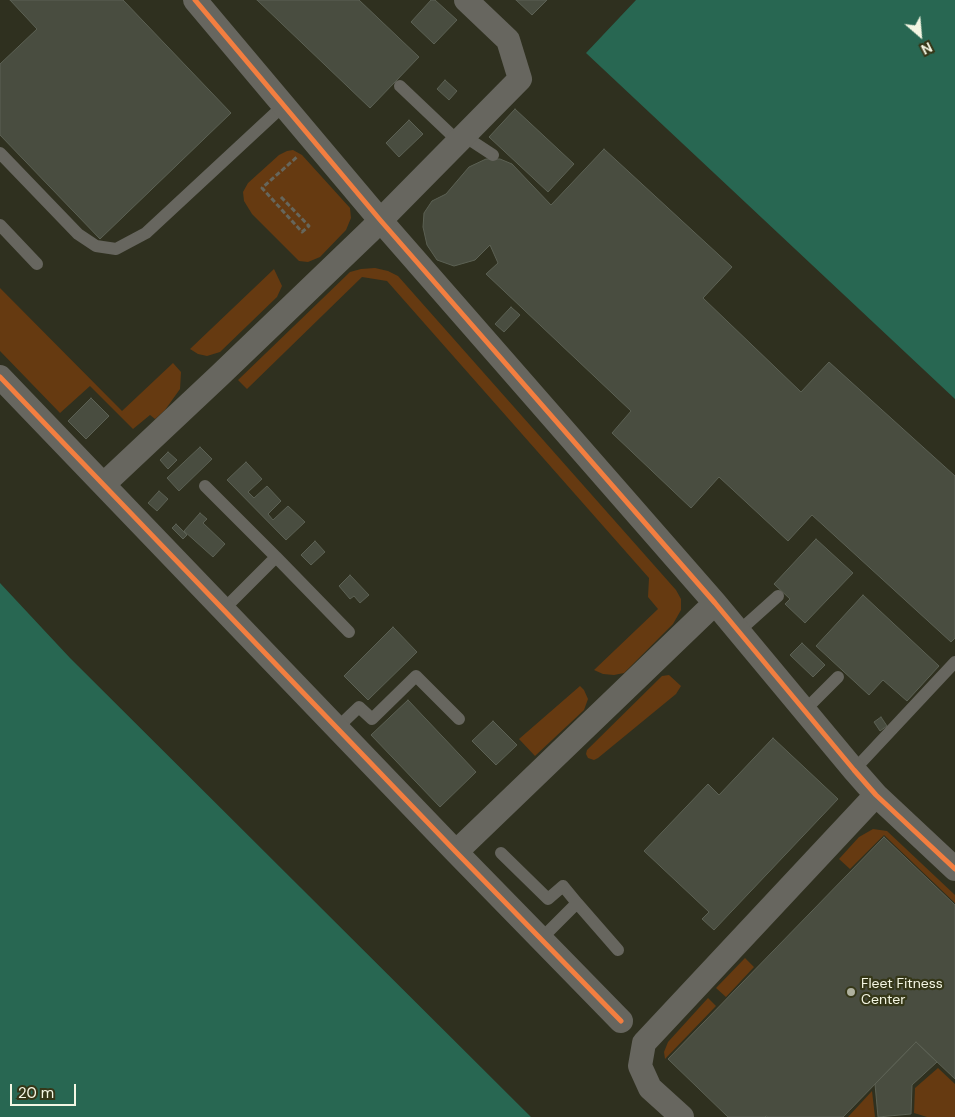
<!DOCTYPE html>
<html>
<head>
<meta charset="utf-8">
<style>
  body { margin:0 }
  #map { position:relative; width:955px; height:1117px; overflow:hidden; background:#2f301f; font-family:"DM Sans",sans-serif }
  canvas { display:block }
  .north { position:absolute; left:895px; top:10px; width:50px; height:50px; -webkit-text-stroke:4px #353718; paint-order:stroke; rotate:153deg; font-size:14px; font-weight:700; line-height:20px; text-align:center; color:#f4f6e3 }
  .north::after { content:''; display:block; margin:auto; width:18px; height:22px; background:#f4f6e3; clip-path:polygon(50% 0,100% 100%,50% 72%,0 100%) }
  .scale { position:absolute; left:10px; top:1084px; width:66px; height:22px; box-sizing:border-box; border:2px solid #f4f6e3; border-top:0; padding-left:6px; font-size:15px; line-height:18px; white-space:nowrap; color:#f4f6e3; -webkit-text-stroke:4px #353718; paint-order:stroke }
</style>
</head>
<body>
<div id="map">
<canvas width="955" height="1117"></canvas>
<div class="north">N</div>
<div class="scale">20 m</div>
</div>
<script>
const g = document.querySelector('canvas').getContext('2d');
g.lineJoin = 'round';
function paint(path, color) { g.fillStyle = color; g.fill(path, 'evenodd'); }
const toPath = rows => new Path2D(rows.map(r => 'M' + r).join(''));
function stroke(path, color, width, dash) { g.strokeStyle = color; g.lineWidth = width; g.lineCap = dash ? 'butt' : 'round'; g.setLineDash(dash || []); g.stroke(path); }
function drawText(font, color, halo, rows, align = 'center') {
  g.font = font + ' "DM Sans",sans-serif'; g.lineWidth = 4.5; g.setLineDash([]); g.textBaseline = 'middle'; g.strokeStyle = halo; g.fillStyle = color; for (const [text, x, y, turn = 0] of rows) {
    g.save(); g.translate(x, y); g.rotate((+turn || 0) * Math.PI / 180); g.textAlign = isNaN(turn) ? turn : align; if (halo) g.strokeText(text, 0, 0); g.fillText(text, 0, 0); g.restore();
  }
}
const green = toPath([
  [293,150,302,155,350,208,351,218,346,230,320,257,308,262,299,261,252,214,244,201,243,192,248,183,279,155,287,151],
  [375,268,388,271,398,276,676,590,681,599,681,610,673,624,624,673,614,675,603,674,594,670,658,609,648,597,649,578,387,281,362,277,247,389,238,380,350,272,361,269],
  [274,269,282,286,277,297,220,352,207,356,198,354,190,349],
  [0,288,122,411,173,363,181,372,180,389,165,410,155,419,150,415,133,429,90,386,60,413,0,351],
  [669,675,681,686,676,694,598,758,594,760,588,758,586,754,587,750,662,676],
  [580,686,584,690,588,699,584,710,535,756,519,739],
  [873,829,887,831,955,895,955,903,884,835,850,869,839,859,859,837],
  [745,958,754,967,726,997,716,988],
  [708,998,716,1006,665,1059,664,1052,668,1042],
  [938,1068,955,1084,955,1117,927,1117,914,1113,915,1088],
  [872,1091,875,1117,848,1117]
]);
const water = toPath([
  [636,0,955,0,955,399,586,53],
  [0,583,70,658,531,1117,0,1117]
]);
const building = toPath([
  [10,0,123,0,231,113,100,239,0,135,0,64,37,29,10,0],
  [257,0,359,0,419,57,370,108,257,0],
  [431,0,435,0,457,20,434,44,411,22,431,0],
  [516,0,547,0,532,15,516,0],
  [445,80,457,91,449,100,437,89,445,80],
  [515,109,574,164,548,192,489,137,515,109],
  [409,120,423,134,399,157,386,143,409,120],
  [604,149,732,267,703,298,801,392,829,362,955,476,955,638,951,642,812,515,788,541,719,477,691,508,612,433,631,411,486,274,498,263,490,245,475,260,454,266,437,260,427,245,423,227,424,213,432,201,446,194,469,167,486,159,500,159,512,164,551,205,604,149],
  [511,307,520,315,504,332,495,324,511,307],
  [91,398,109,416,86,439,68,421,91,398],
  [200,447,212,459,179,491,167,478,200,447],
  [168,452,177,460,168,469,160,460,168,452],
  [246,462,262,479,248,492,254,498,267,486,281,501,268,514,273,520,288,506,305,522,286,540,227,480,246,462],
  [159,491,168,499,157,511,148,503,159,491],
  [200,513,207,519,203,523,225,544,213,557,184,531,200,513],
  [176,524,187,535,183,539,172,528,176,524],
  [816,539,853,573,805,623,785,604,790,599,774,584,816,539],
  [315,541,325,552,311,565,301,555,315,541],
  [350,575,369,595,360,603,354,596,350,599,339,586,350,575],
  [863,595,939,666,907,701,883,680,869,695,816,646,863,595],
  [393,627,417,652,368,700,344,676,393,627],
  [802,643,825,665,813,677,790,655,802,643],
  [408,700,476,772,440,807,371,735,408,700],
  [881,717,887,726,880,731,874,722,881,717],
  [493,721,517,745,496,765,472,741,493,721],
  [773,738,838,799,714,930,702,919,709,912,644,851,708,784,719,795,773,738],
  [884,837,955,905,955,1079,916,1042,843,1117,768,1117,766,1116,765,1117,728,1117,668,1059,884,837],
  [916,1042,937,1062,912,1085,911,1114,878,1117,875,1084,916,1042]
]);
const path = toPath([
  [281,197,309,226,302,232,262,188,297,157]
]);
const service = toPath([
  [400,86,459,142],
  [464,136,493,155],
  [0,153,78,234,96,246,116,249,146,233,284,105],
  [0,225,37,264],
  [205,486,276,557,224,609],
  [276,557,349,632],
  [739,631,778,596],
  [804,711,838,677],
  [337,728,359,707,372,719,416,676,459,719],
  [854,770,955,662],
  [501,853,548,899,563,886,577,903],
  [541,939,577,903,618,950]
]);
const minor = toPath([
  [195,0,381,221,715,603,854,770,876,795,955,869],
  [0,377,456,852,621,1021],
  [104,484,220,375,370,231,520,79,508,40,466,0],
  [456,852,715,603],
  [682,1117,650,1088,640,1066,644,1043,876,795]
]);
const cycleway = toPath([
  [195,0,381,221,715,603,854,770,876,795,955,869],
  [0,377,456,852,621,1021]
]);
const markers = [
  [851,992,5,"#afb19e"]
];
const poiNames = [
  ["Fleet Fitness",861,984],
  ["Center",861,1000]
];
paint(green, '#663a11');
paint(water, '#286752');
paint(building, '#494d40');
stroke(building, '#5c6154', 1);
stroke(path, '#66665c', 3, [5, 2.5]);
stroke(service, '#67665f', 12);
stroke(minor, '#67665f', 24);
stroke(cycleway, '#f27e40', 5);
for (const [x, y, r, color] of markers) { const dot = new Path2D(); dot.arc(x, y, r, 0, 2 * Math.PI); g.fillStyle = color; g.fill(dot); stroke(dot, '#353718', 2); }
drawText('14px', '#f4f6e3', '#353718', poiNames, 'left');
</script>
</body>
</html>
